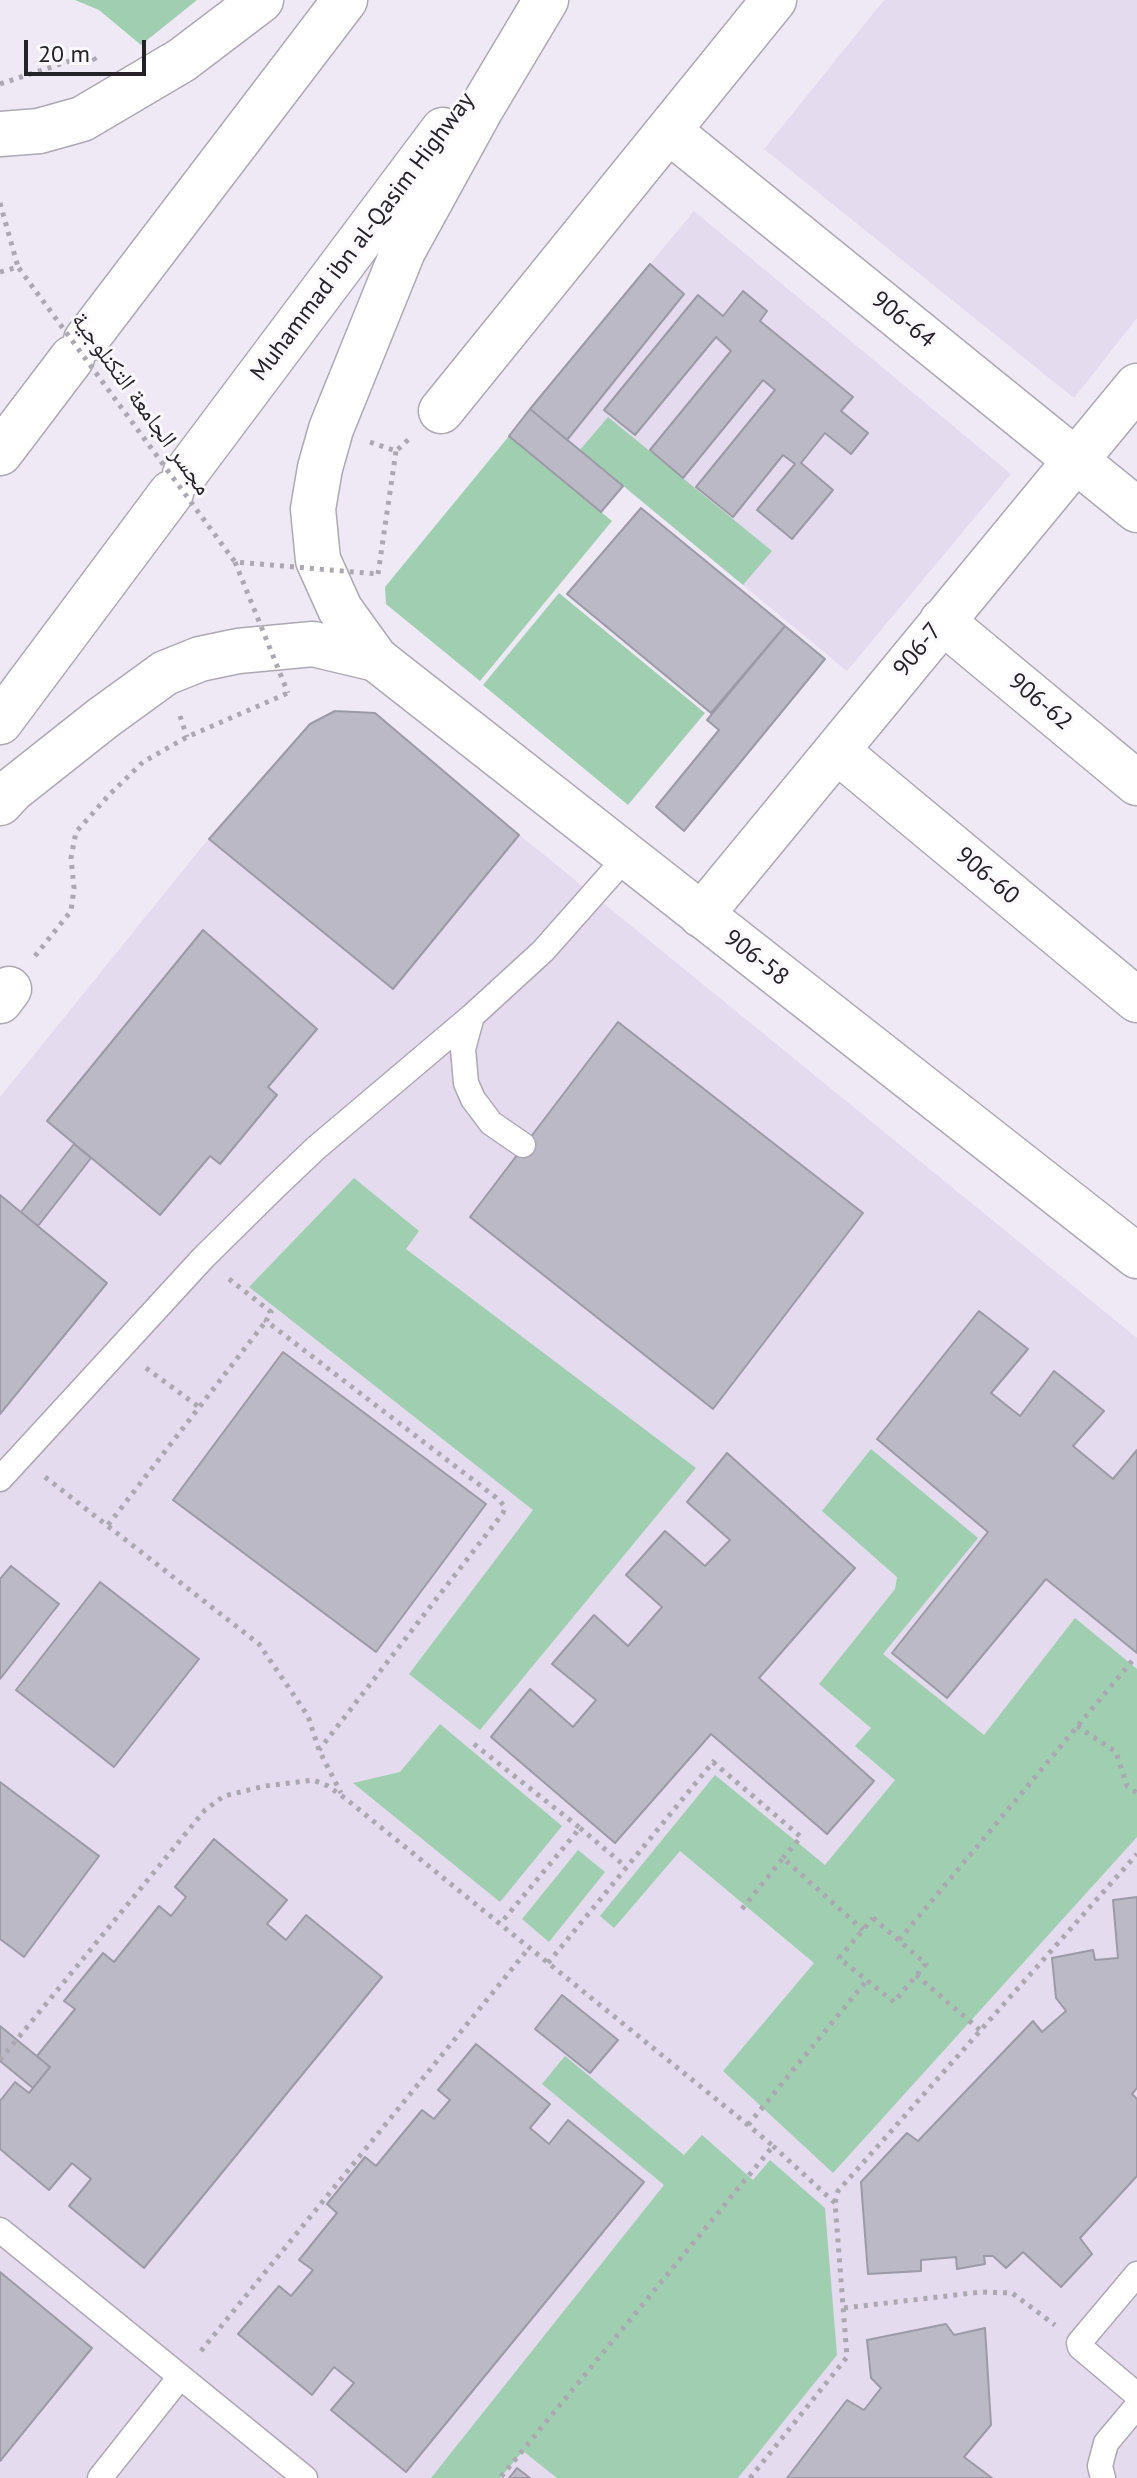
<!DOCTYPE html>
<html>
<head>
<meta charset="utf-8">
<style>
  body { margin:0 }
  #map { position:relative; width:1137px; height:2478px; overflow:hidden; background:#efe9f6; font-family:"PT Sans",sans-serif }
  canvas { display:block }
  .scale { position:absolute; left:24px; top:40px; width:122px; height:36px; box-sizing:border-box; border:4px solid #242227; border-top:0; padding-left:10px; font-size:24px; line-height:28px; white-space:nowrap; color:#242227; -webkit-text-stroke:6px #fbf8fe; paint-order:stroke }
</style>
</head>
<body>
<div id="map">
<canvas width="1137" height="2478"></canvas>
<div class="scale">20 m</div>
</div>
<script>
const g = document.querySelector('canvas').getContext('2d');
g.lineJoin = 'round';
function paint(path, color) { g.fillStyle = color; g.fill(path, 'evenodd'); }
const toPath = rows => new Path2D(rows.map(r => 'M' + r).join(''));
function stroke(path, color, width, dash) { g.strokeStyle = color; g.lineWidth = width; g.lineCap = dash ? 'butt' : 'round'; g.setLineDash(dash || []); g.stroke(path); }
function drawText(font, color, halo, rows, align = 'center') {
  g.font = font + ' "PT Sans","Noto Naskh Arabic",sans-serif'; g.lineWidth = 6; g.setLineDash([]); g.textBaseline = 'middle'; g.strokeStyle = halo; g.fillStyle = color; for (const [text, x, y, turn = 0] of rows) {
    g.save(); g.translate(x, y); g.rotate((+turn || 0) * Math.PI / 180); g.textAlign = isNaN(turn) ? turn : align; if (halo) g.strokeText(text, 0, 0); g.fillText(text, 0, 0); g.restore();
  }
}
const built = toPath([
  [884,0,1137,0,1137,318,1074,398,764,149],
  [694,211,1011,474,847,671,530,409],
  [335,711,370,713,1137,1338,1137,2478,0,2478,0,1097,201,848,310,724]
]);
const green = toPath([
  [75,0,197,0,141,45,99,10],
  [608,417,772,551,743,585,580,450],
  [509,436,612,521,480,681,386,604,385,587],
  [559,593,705,713,628,805,483,685],
  [354,1178,419,1231,406,1249,696,1468,480,1730,409,1674,533,1510,249,1287],
  [871,1449,978,1538,883,1654,984,1735,1075,1618,1137,1669,1137,1837,833,2173,723,2071,814,1963,680,1851,614,1928,600,1916,715,1775,825,1865,895,1780,855,1746,871,1728,819,1684,895,1589,897,1577,822,1511],
  [440,1724,562,1826,500,1902,353,1783,400,1772],
  [578,1850,605,1872,549,1942,522,1919],
  [565,2056,684,2155,702,2135,753,2180,770,2160,825,2208,837,2355,738,2478,557,2478,523,2451,500,2478,431,2478,664,2185,542,2084]
]);
const building = toPath([
  [650,264,684,294,567,440,530,409,650,264],
  [743,291,767,311,760,321,853,397,841,411,868,433,851,454,825,433,801,463,833,490,792,539,757,510,795,464,783,455,733,517,696,487,775,390,763,380,683,478,650,450,731,351,716,337,635,435,604,410,698,295,723,316,743,291],
  [530,409,623,486,601,512,509,436,530,409],
  [641,508,785,626,711,713,567,594,641,508],
  [785,626,825,659,684,831,656,807,719,730,707,720,785,626],
  [335,711,375,713,519,835,393,989,209,839,310,724,335,711],
  [203,930,317,1029,268,1087,277,1095,220,1164,210,1156,160,1215,47,1121,203,930],
  [618,1022,863,1213,713,1409,470,1217,618,1022],
  [74,1144,91,1158,38,1226,21,1212,74,1144],
  [0,1195,107,1283,0,1414,0,1195],
  [979,1311,1028,1349,991,1393,1020,1416,1054,1371,1104,1411,1073,1446,1113,1479,1137,1450,1137,1653,1046,1579,947,1698,892,1653,988,1532,877,1439,979,1311],
  [283,1352,486,1504,376,1652,173,1500,283,1352],
  [727,1453,855,1568,759,1678,874,1781,827,1834,711,1734,615,1843,491,1737,530,1689,573,1727,596,1700,552,1664,594,1615,628,1646,662,1607,626,1575,665,1531,705,1566,730,1540,687,1502,727,1453],
  [11,1566,59,1604,0,1679,0,1579,11,1566],
  [100,1582,199,1659,114,1767,16,1690,100,1582],
  [0,1782,99,1856,24,1957,0,1939,0,1782],
  [214,1839,287,1900,267,1924,286,1940,306,1915,382,1977,144,2268,69,2206,91,2179,72,2163,49,2190,0,2149,0,2101,15,2082,29,2093,50,2067,37,2056,75,2009,64,2001,103,1953,114,1962,159,1906,171,1916,186,1897,175,1887,214,1839],
  [1137,1897,1137,2088,1132,2094,1137,2099,1137,2176,1080,2238,1092,2254,1061,2287,1023,2252,1006,2268,993,2256,984,2256,985,2264,957,2269,956,2257,921,2260,921,2271,868,2274,861,2182,907,2133,918,2141,1033,2021,1042,2032,1066,2011,1056,1998,1052,1958,1093,1950,1095,1960,1118,1958,1113,1900,1137,1897],
  [562,1995,618,2040,590,2073,535,2029,562,1995],
  [0,2026,50,2067,33,2088,0,2061,0,2026],
  [476,2044,550,2104,530,2128,549,2144,568,2120,644,2182,406,2472,331,2410,354,2383,334,2367,312,2395,238,2334,279,2286,291,2296,313,2270,299,2260,337,2213,327,2204,365,2157,376,2166,422,2110,434,2119,450,2100,438,2090,476,2044],
  [0,2272,92,2348,0,2461,0,2272],
  [946,2324,954,2335,985,2328,991,2425,964,2457,992,2478,787,2478,847,2400,864,2410,881,2388,871,2378,867,2340,946,2324],
  [517,2468,530,2478,509,2478,517,2468]
]);
const path = toPath([
  [0,84,91,54,97,63],
  [0,203,18,267],
  [370,442,396,451,410,438],
  [378,574,396,451],
  [180,716,187,737],
  [35,956,71,911,74,888,71,858,76,832,109,795,143,762,187,737,288,693],
  [229,1279,271,1312,266,1321,498,1499,505,1507,503,1513,319,1750],
  [146,1368,199,1407],
  [45,1477,259,1644,308,1716,319,1750,341,1793],
  [108,1525,266,1321],
  [1077,1726,1116,1752,1127,1786,1137,1793],
  [474,1744,580,1828,500,1924],
  [580,1828,626,1867],
  [742,1909,783,1858,863,1930],
  [873,1918,926,1964,894,2002,839,1958,873,1918],
  [899,1940,1132,1661],
  [548,1963,713,1762,801,1837,783,1858],
  [916,1975,980,2030],
  [0,2060,205,1810,224,1796,265,1786,313,1780,328,1786,346,1799,748,2125,773,2146,500,2478],
  [748,2125,867,1980],
  [773,2146,835,2203],
  [844,2308,981,2292,1012,2293,1055,2325],
  [201,2351,529,1948],
  [750,2478,847,2357,835,2203,838,2191,1137,1854]
]);
const service = toPath([
  [472,1016,463,1049,466,1083,473,1099,491,1123,523,1145],
  [0,1479,203,1258,275,1187,316,1148,472,1016,543,951,628,855],
  [0,2230,305,2478],
  [1137,2274,1079,2343,1080,2347,1137,2395],
  [100,2478,180,2377],
  [1103,2478,1100,2466,1106,2443,1137,2406]
]);
const minor = toPath([
  [669,131,1137,510],
  [441,411,774,0],
  [942,621,1137,783],
  [837,751,1137,1000],
  [701,915,1137,386],
  [0,1001,9,989]
]);
const tertiary = toPath([
  [376,659,1137,1256]
]);
const motorway = toPath([
  [0,134,39,131,82,119,182,60,261,0],
  [86,340,345,0],
  [0,453,72,358],
  [185,474,443,130],
  [376,659,340,609,318,560,313,509,320,468,331,429,403,251,481,109,546,0],
  [0,722,171,493],
  [0,803,12,790,103,718,165,673,200,659,238,651,313,644,376,659]
]);
const pathBridge = toPath([
  [0,272,18,267,235,562,378,574],
  [235,562,288,693]
]);
const streetNames = [
  ["Muhammad ibn al-Qasim Highway",363,237,-53],
  ["906-64",903,320,39],
  ["مجسر الجامعة التكنلوجية",141,404,54],
  ["906-7",918,650,-51],
  ["906-62",1040,702,40],
  ["906-60",987,876,40],
  ["906-58",756,958,38]
];
paint(built, '#e4dbef');
paint(green, '#9fcfb0');
paint(building, '#bbb9c6');
stroke(building, '#9c9aa6', 2);
stroke(service, '#ada8b4', 27);
stroke(minor, '#ada8b4', 47);
stroke(tertiary, '#ada8b4', 47);
stroke(motorway, '#ada8b4', 47);
stroke(path, '#aca8b2', 5, [4, 6]);
stroke(service, '#fff', 24);
stroke(minor, '#fff', 44);
stroke(tertiary, '#fff', 44);
stroke(motorway, '#fff', 44);
stroke(pathBridge, '#aca8b2', 5, [4, 6]);
drawText('24px', '#242227', '#fbf8fe', streetNames);
</script>
</body>
</html>
